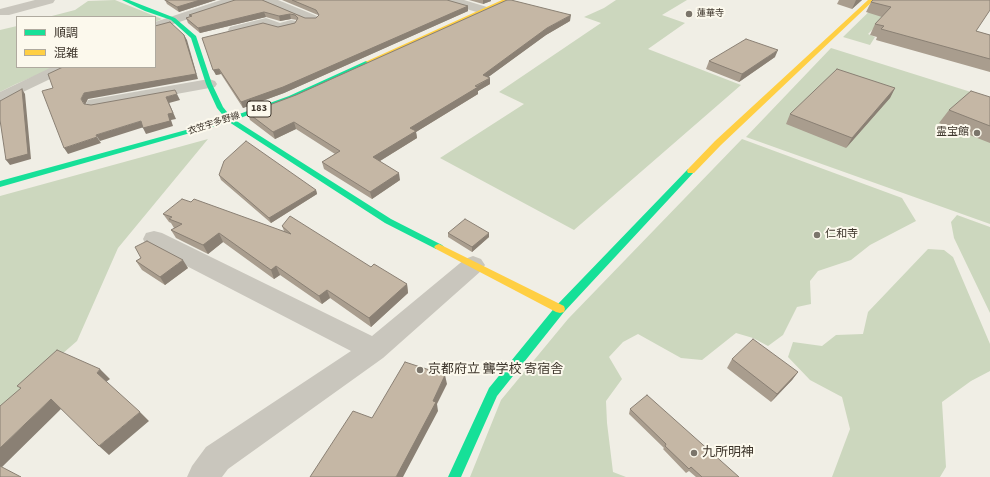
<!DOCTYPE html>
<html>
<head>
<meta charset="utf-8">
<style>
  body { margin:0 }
  #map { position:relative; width:990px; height:477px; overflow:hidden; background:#f0eee5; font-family:"Source Sans 3","Noto Sans JP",sans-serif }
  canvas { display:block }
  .legend { position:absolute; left:16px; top:16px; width:140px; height:52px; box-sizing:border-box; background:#fcf9ed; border:1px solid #afaa9f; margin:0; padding:5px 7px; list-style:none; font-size:12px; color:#3c342a }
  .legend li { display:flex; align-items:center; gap:8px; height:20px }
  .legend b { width:20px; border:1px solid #afaa9f }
</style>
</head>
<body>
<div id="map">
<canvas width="990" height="477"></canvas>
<ul class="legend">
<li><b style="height:5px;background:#16e098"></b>順調</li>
<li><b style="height:5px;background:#ffcf43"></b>混雑</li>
</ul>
</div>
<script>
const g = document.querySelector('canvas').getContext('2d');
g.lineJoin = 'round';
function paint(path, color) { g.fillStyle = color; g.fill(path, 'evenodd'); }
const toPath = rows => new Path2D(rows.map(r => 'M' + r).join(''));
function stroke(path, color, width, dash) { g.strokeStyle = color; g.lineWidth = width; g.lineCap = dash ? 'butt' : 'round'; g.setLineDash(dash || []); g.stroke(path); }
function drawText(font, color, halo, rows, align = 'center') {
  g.font = font + ' "Source Sans 3","Noto Sans JP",sans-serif'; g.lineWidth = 4; g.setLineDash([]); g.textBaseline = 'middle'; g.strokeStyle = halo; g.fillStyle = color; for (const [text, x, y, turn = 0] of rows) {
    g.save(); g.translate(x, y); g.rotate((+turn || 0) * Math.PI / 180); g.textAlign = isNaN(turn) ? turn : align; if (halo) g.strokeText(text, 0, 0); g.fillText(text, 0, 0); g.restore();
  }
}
const green = toPath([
  [115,0,162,19,155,22,155,17,48,17,75,10,88,1],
  [616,0,687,0,662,15,685,23,648,49,741,85,574,230,440,158,524,104,499,92,601,23,584,17,604,8],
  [881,0,883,19,868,34,875,37,870,45,843,37],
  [17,26,17,67,56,67,16,84,0,92,0,30],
  [831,48,990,98,990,224,746,137],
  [208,139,118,248,77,341,0,408,0,196],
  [742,139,902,198,916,221,870,245,851,260,818,271,810,281,811,304,797,307,783,335,768,346,753,338,736,333,702,360,681,358,638,334,623,342,609,357,622,379,606,401,607,423,613,472,626,477,470,477,501,400,568,319],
  [957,215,990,227,990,313,954,238,951,222],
  [928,249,944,250,953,257,990,344,990,371,971,381,942,402,946,467,940,477,832,477,850,429,842,397,810,380,788,357,793,342,822,346,836,335,863,334,868,312]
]);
const street = toPath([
  [35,0,55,0,53,3,9,15,0,15,0,9,35,0],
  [221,0,239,0,237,3,155,30,155,22,221,0],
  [261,0,278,0,317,16,319,19,317,22,312,23,307,22,263,3,261,0],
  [445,0,464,0,487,7,489,10,487,13,483,14,447,3,445,0],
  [266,18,280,23,291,20,296,21,298,24,296,27,279,31,265,26,235,34,230,33,228,30,230,27,266,18],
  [52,67,72,67,69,70,0,103,0,92,52,67],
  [209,79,215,81,217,84,215,87,94,109,88,108,86,104,88,100,94,99,209,79],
  [154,231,162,233,372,336,465,259,473,256,481,259,485,265,481,271,383,358,228,469,222,477,187,477,192,466,206,447,351,351,146,245,143,239,146,233,154,231]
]);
const fast = toPath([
  [122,0,129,0,175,18,196,36,212,84,223,107,231,117,289,96,366,61,370,61,370,63,293,98,235,120,391,219,442,245,444,247,442,249,436,249,385,223,229,122,0,187,0,181,226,119,217,108,206,84,191,38,171,20,145,11,122,0],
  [688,169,691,169,695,171,564,312,497,396,461,477,448,477,489,388,556,306,688,169]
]);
const slow = toPath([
  [502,0,509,0,370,63,365,62,502,0],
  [868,0,874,0,721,145,694,173,688,173,687,171,688,169,715,141,868,0],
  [439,244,564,306,565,309,564,312,560,313,556,312,436,249,434,247,436,245,439,244]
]);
const wall = toPath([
  [165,0,216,0,179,12,167,4],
  [262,0,305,18,316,18,318,16,318,15,282,0,447,0,468,11,284,93,243,108,221,74,216,75,202,38,278,27,295,23,297,20,291,19,280,21,266,17,200,33,188,23,186,18,190,17,189,15],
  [469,0,491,0,491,1,483,4],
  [839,0,862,0,852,9,837,4],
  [873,0,976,31,990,35,990,72,876,40,877,37,870,35,875,24,882,17,866,12,871,2],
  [570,21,546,35,488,77,490,84,478,91,478,94,416,132,417,138,380,161,400,180,372,199,324,169,322,162,335,154,296,129,275,139,250,120,248,113],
  [775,57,739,82,706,69,709,61],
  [895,88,890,98,846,148,786,124,790,114],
  [990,97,990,143,939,123,949,110],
  [219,175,316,190,317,194,271,223,221,180],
  [163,214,284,231,282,226,407,284,408,293,371,327,330,298,322,304,280,275,274,279,223,242,208,254,176,238,171,230,174,228,171,223,169,222],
  [448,233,489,237,472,252,448,237],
  [141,258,188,268,165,285,142,270,136,261],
  [732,359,798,372,792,380,771,402,727,368],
  [630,409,739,477,696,477,689,471,686,473,663,449,664,448,629,414]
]);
const shadedWall = toPath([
  [200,0,216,0,179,12,177,7],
  [483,0,491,0,491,1,483,4],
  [856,0,862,0,852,9],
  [468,6,468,11,284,93,243,108,241,102],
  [264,12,266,17,200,33,198,28],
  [290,14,291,19,280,21,279,16],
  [571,15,570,21,546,35,483,81,483,75,547,28],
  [184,35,187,40,198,79,88,99,85,105,81,99,84,93],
  [778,50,775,57,739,82,742,74],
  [219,69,221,74,216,75,213,70],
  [490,78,490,84,478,91,478,94,416,132,417,138,375,164,373,157,410,128],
  [895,88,890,98,846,148,852,138],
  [22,89,25,94,31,159,10,165,6,160],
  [177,94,180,100,169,103,176,119,171,120,173,126,146,134,143,128,166,97],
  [141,121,144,127,100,141,96,135],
  [294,122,296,129,275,139,273,132],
  [97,137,101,143,68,154,64,148],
  [399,173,400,180,372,199,370,192],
  [316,190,317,194,271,223,269,218],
  [219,233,223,242,208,254,203,245],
  [489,233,489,237,472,252,472,247],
  [183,260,188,268,165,285,160,277],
  [276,266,280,275,274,279,271,270],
  [407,284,408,293,371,327,369,318],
  [327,290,330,298,322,304,319,296],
  [100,369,110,379,106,382,97,373],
  [798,372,792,380,771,402,777,394],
  [445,375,447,384,437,404,438,411,403,477,396,477],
  [51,399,62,408,1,468,0,467,0,448],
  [140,412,149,421,109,455,99,446]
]);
const building = toPath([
  [165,0,200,0,177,7,165,0],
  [235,0,262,0,305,18,316,18,319,15,316,10,292,0,447,0,468,6,283,87,241,102,219,69,213,70,202,38,263,23,278,27,295,23,298,18,295,15,290,14,279,16,264,12,198,28,186,18,192,16,189,15,235,0],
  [507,0,511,0,571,15,547,28,483,75,490,78,475,86,478,87,410,128,416,131,373,157,399,173,370,192,322,162,340,151,294,122,273,132,248,113,296,95,507,0],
  [873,0,990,0,990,10,976,31,990,35,990,59,881,29,884,26,875,24,891,7,871,2,873,0],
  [170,22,184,35,196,74,84,93,81,99,84,104,91,105,175,90,177,94,166,97,173,113,168,114,170,121,143,128,141,121,96,135,97,137,64,148,42,91,53,88,48,74,63,67,155,67,155,26,170,22],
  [746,39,778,50,742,74,709,61,746,39],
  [837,69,895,88,852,138,790,114,837,69],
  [22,89,28,154,6,160,0,120,0,101,22,89],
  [971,91,990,97,990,126,949,110,971,91],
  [246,141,316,190,269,218,219,175,224,161,246,141],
  [182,199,191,202,194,199,291,234,282,226,290,216,371,267,374,264,407,284,369,318,327,290,319,296,276,266,271,270,219,233,203,245,171,230,182,224,169,219,172,217,163,214,182,199],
  [465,219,489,233,472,247,448,233,465,219],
  [147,241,183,260,160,277,136,261,141,258,135,247,147,241],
  [753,339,798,372,777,394,732,359,753,339],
  [57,350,100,369,97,373,140,412,99,446,51,399,0,448,0,406,21,388,17,386,57,350],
  [405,362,445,375,433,401,436,402,396,477,310,477,353,411,372,418,405,362],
  [647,395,739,477,702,477,691,467,689,469,665,446,666,444,630,409,647,395],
  [0,466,21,477,0,477,0,466]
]);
const markers = [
  [689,14,4,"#7b756b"],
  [977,133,4,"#7b756b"],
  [817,235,4,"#7b756b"],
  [420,370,4,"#7b756b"],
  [694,453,4,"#7b756b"]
];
const farPoinames = [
  ["蓮華寺",697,14]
];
const farStreetnames = [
  ["衣笠宇多野線",214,124,-18]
];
const shields = [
  [259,109,24]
];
const shieldNames = [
  ["183",259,109]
];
const poiNames = [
  ["霊宝館",969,133],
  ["仁和寺",825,235,"left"]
];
const nearPoinames = [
  ["京都府立 聾学校 寄宿舎",428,370],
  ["九所明神",702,453]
];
paint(green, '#ccd7be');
paint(street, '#c9c6bd');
paint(fast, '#16e098');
paint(slow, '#ffcf43');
paint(wall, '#a99d8e');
paint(shadedWall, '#8a8074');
paint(building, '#c5b7a5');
stroke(building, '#8a8074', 1);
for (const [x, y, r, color] of markers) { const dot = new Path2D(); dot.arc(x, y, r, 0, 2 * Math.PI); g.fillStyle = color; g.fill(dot); stroke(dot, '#fcf9ed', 1.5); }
drawText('9px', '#3c342a', '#fcf9ed', farPoinames, 'left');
drawText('9px', '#3c342a', '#fcf9ed', farStreetnames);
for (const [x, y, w] of shields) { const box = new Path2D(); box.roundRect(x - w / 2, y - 8, w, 16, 3); g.fillStyle = '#fcf9ed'; g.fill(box); stroke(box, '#3c342a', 1); }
drawText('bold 10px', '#3c342a', null, shieldNames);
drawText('11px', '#3c342a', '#fcf9ed', poiNames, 'right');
drawText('13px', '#3c342a', '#fcf9ed', nearPoinames, 'left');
</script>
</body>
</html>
